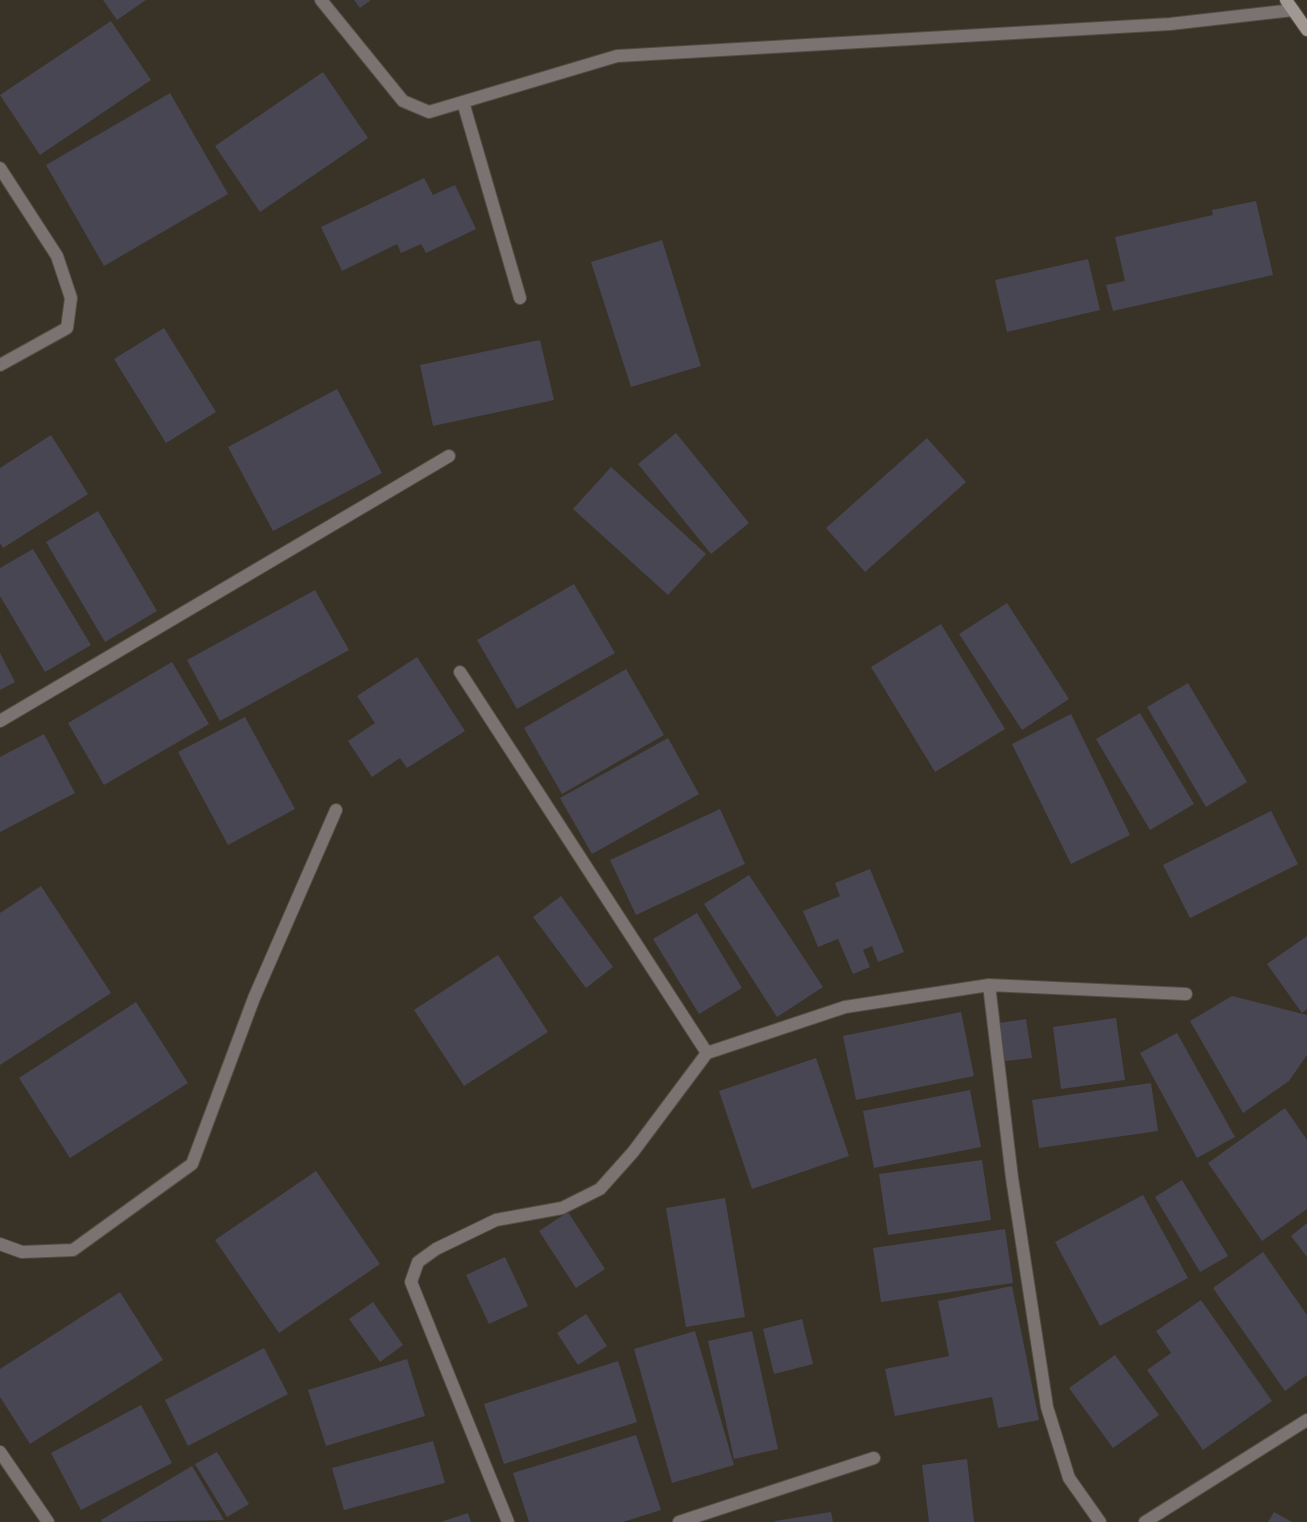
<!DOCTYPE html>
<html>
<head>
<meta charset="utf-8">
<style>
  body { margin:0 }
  canvas { display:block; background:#383227 }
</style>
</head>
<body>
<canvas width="1307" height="1522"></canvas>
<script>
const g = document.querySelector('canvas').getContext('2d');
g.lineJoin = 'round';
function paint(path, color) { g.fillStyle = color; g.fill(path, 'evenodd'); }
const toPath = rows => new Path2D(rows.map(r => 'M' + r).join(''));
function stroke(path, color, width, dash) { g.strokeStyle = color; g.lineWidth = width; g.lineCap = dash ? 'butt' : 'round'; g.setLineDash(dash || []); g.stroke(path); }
const building = toPath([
  [103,0,146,0,117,20],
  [354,0,371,0,360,8],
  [111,21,151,80,40,155,0,95],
  [323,72,368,138,260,212,215,146],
  [170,93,228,194,104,266,46,165],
  [424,178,433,195,455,185,476,229,426,253,421,244,401,253,397,244,342,271,321,227],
  [1256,201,1273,275,1113,311,1106,285,1125,281,1115,237,1213,215,1212,210],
  [662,240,701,366,631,387,591,262],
  [1088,259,1100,310,1007,332,995,280],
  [164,328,216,412,166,443,114,359],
  [540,340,554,400,433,426,420,365],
  [337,389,382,473,273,531,228,447],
  [676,433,749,523,711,554,638,464],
  [51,435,88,494,3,548,0,543,0,468],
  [927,438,966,482,865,572,826,528],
  [611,467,706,554,668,595,573,509],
  [98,511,157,611,105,642,46,542],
  [33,549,91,645,45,672,0,596,0,568],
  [574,584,615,653,517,709,477,640],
  [315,590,349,650,220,721,187,660],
  [1007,603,1069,699,1022,730,959,634],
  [941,624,1005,729,935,772,871,667],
  [0,653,15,682,0,690],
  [417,657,465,731,407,768,400,758,372,777,348,741,375,723,357,696],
  [172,662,209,724,104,785,68,723],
  [626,669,664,735,562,794,524,728],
  [1188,683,1247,782,1206,807,1147,707],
  [1140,713,1194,804,1150,830,1096,739],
  [1071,714,1130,835,1071,864,1012,744],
  [245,717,295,809,228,845,178,752],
  [44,734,75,793,0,832,0,757],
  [668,738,699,794,592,854,560,798],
  [720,809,745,864,636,915,610,860],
  [1271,811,1298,864,1190,918,1163,865],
  [870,869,904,952,878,962,872,946,863,950,870,967,853,974,838,939,818,947,803,911,840,896,835,883],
  [749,875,823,987,777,1017,704,904],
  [41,886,111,993,0,1065,0,913],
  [561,896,613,967,586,988,533,917],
  [697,913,742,988,699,1014,653,939],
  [1307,936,1307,1009,1302,1013,1267,964],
  [498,955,548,1032,464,1086,414,1010],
  [1232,996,1307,1015,1307,1055,1289,1081,1243,1113,1190,1021],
  [136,1002,188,1083,70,1158,19,1078],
  [961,1012,974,1076,856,1100,843,1036],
  [1116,1018,1125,1080,1061,1089,1053,1027],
  [1026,1019,1032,1058,1005,1061,999,1023],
  [1177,1033,1235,1137,1197,1158,1140,1053],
  [816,1058,849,1156,752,1189,719,1091],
  [1151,1083,1158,1131,1039,1148,1032,1100],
  [970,1090,981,1147,874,1168,863,1111],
  [1285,1108,1307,1140,1307,1209,1262,1241,1208,1163],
  [982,1160,991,1220,888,1235,879,1174],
  [316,1171,380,1264,279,1333,215,1240],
  [1182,1180,1228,1256,1200,1272,1155,1197],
  [1143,1195,1188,1278,1100,1326,1055,1242],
  [725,1198,745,1317,686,1327,666,1208],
  [568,1212,605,1269,576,1288,539,1231],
  [1307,1223,1307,1257,1291,1236],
  [1005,1229,1013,1283,881,1302,873,1248],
  [1263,1252,1307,1315,1307,1375,1285,1391,1213,1288],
  [505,1257,528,1306,489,1324,466,1275],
  [1012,1286,1039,1420,998,1428,992,1397,895,1416,885,1369,949,1356,938,1301],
  [120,1292,163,1360,30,1444,0,1397,0,1369],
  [1201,1300,1272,1401,1203,1450,1147,1370,1171,1353,1156,1331],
  [373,1302,403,1345,380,1362,349,1319],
  [586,1314,607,1346,578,1365,557,1333],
  [802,1319,813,1364,774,1374,763,1329],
  [695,1331,734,1465,672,1483,634,1349],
  [752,1331,778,1449,734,1459,708,1341],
  [264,1348,288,1394,188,1446,165,1400],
  [1115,1355,1159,1415,1113,1448,1069,1388],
  [407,1359,425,1416,326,1446,308,1390],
  [618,1361,637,1422,504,1464,484,1404],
  [141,1405,172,1463,81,1510,51,1453],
  [636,1435,661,1510,623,1522,529,1522,513,1473],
  [433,1441,445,1483,344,1510,332,1468],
  [217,1452,249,1504,227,1517,195,1464],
  [967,1459,974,1522,929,1522,922,1465],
  [192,1466,224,1520,102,1522,101,1520],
  [831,1512,833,1522,775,1522,775,1521],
  [1274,1512,1292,1522,1268,1522],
  [468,1513,471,1522,441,1522]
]);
const street = toPath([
  [321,0,403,101,429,112,617,56,1170,24,1293,10],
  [463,102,520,298],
  [0,168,57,256,71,298,67,328,0,365],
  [460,672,707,1053,845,1007,989,985,1186,994],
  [0,721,449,456],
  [989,985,1012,1178,1047,1407,1069,1478,1100,1522],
  [0,1244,22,1252,73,1250,192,1164,254,998,336,810],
  [0,1452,48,1522],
  [508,1522,411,1282,418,1262,436,1249,496,1220,562,1208,600,1189,633,1152,707,1053],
  [679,1522,874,1458],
  [1145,1522,1307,1420]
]);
const secondary = toPath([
  [1286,0,1307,30]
]);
paint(building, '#484652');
stroke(street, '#534e43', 14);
stroke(secondary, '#534e43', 14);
stroke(street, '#7a7371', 12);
stroke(secondary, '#a19793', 12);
</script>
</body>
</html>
